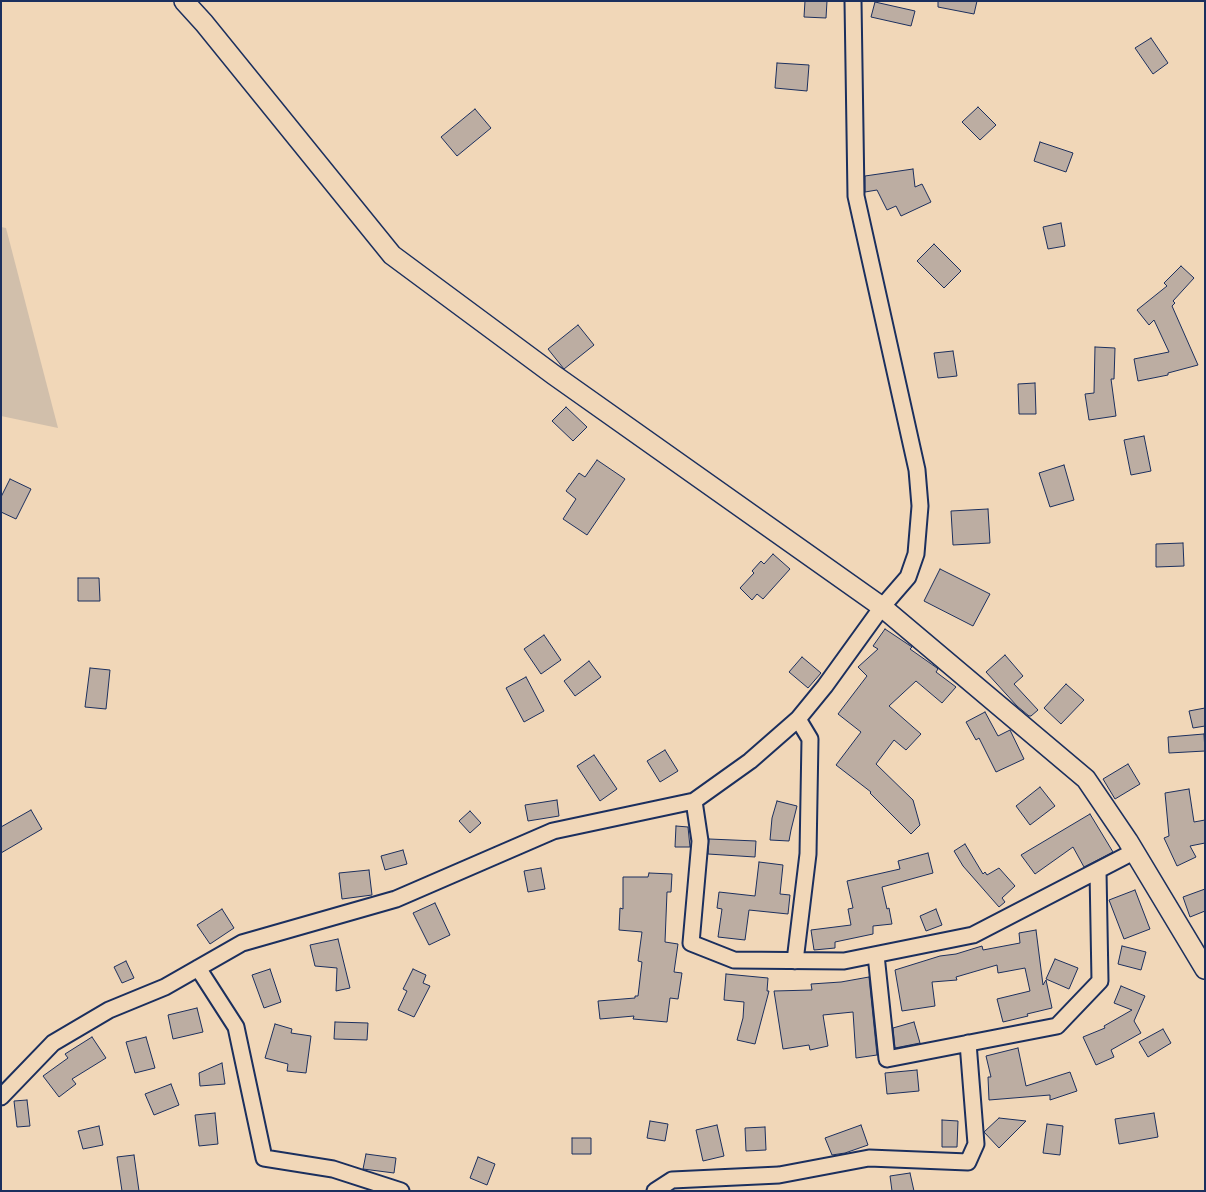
<!DOCTYPE html>
<html>
<head>
<meta charset="utf-8">
<style>
  body { margin:0 }
  #map { position:relative; width:1206px; height:1192px; overflow:hidden; background:#f1d7b8; font-family:Kalam,sans-serif }
  canvas { display:block }
  .frame { position:absolute; inset:0; border:2px solid #1b2f5e; pointer-events:none }
</style>
</head>
<body>
<div id="map">
<canvas width="1206" height="1192"></canvas>
<div class="frame"></div>
</div>
<script>
const g = document.querySelector('canvas').getContext('2d');
g.lineJoin = 'round';
function paint(path, color) { g.fillStyle = color; g.fill(path, 'evenodd'); }
const toPath = rows => new Path2D(rows.map(r => 'M' + r).join(''));
function stroke(path, color, width, dash) { g.strokeStyle = color; g.lineWidth = width; g.lineCap = dash ? 'butt' : 'round'; g.setLineDash(dash || []); g.stroke(path); }
const green = toPath([
  [1,227,6,228,58,428,1,416]
]);
const building = toPath([
  [805,1,827,1,826,18,804,17,805,1],
  [938,1,977,1,974,14,938,7,938,1],
  [875,2,915,11,911,26,871,17,875,2],
  [1151,38,1168,63,1153,74,1135,48,1151,38],
  [777,63,809,65,807,91,775,88,777,63],
  [978,107,996,125,980,140,962,122,978,107],
  [475,109,491,128,457,156,441,137,475,109],
  [1040,142,1073,153,1066,172,1034,161,1040,142],
  [913,169,915,187,922,184,931,202,901,216,896,206,887,210,877,190,865,192,865,176,913,169],
  [1061,223,1065,246,1048,249,1043,227,1061,223],
  [934,244,961,271,944,288,917,261,934,244],
  [1181,266,1194,278,1173,301,1175,303,1172,306,1198,365,1168,373,1168,375,1138,381,1134,359,1169,352,1154,320,1149,325,1137,310,1167,286,1164,283,1181,266],
  [578,325,594,345,564,369,548,349,578,325],
  [1095,347,1115,348,1114,379,1111,379,1116,416,1089,420,1085,394,1094,393,1095,347],
  [953,351,957,376,938,378,934,353,953,351],
  [1035,383,1036,414,1019,414,1018,384,1035,383],
  [566,407,587,427,573,441,552,421,566,407],
  [1144,436,1151,471,1131,475,1124,440,1144,436],
  [597,460,625,479,587,535,563,519,576,499,566,491,579,473,585,477,597,460],
  [1064,465,1074,500,1050,507,1039,473,1064,465],
  [10,479,31,489,16,519,1,512,1,497,10,479],
  [988,509,990,543,953,545,951,511,988,509],
  [1183,543,1184,566,1156,567,1156,544,1183,543],
  [773,554,790,569,763,599,757,594,752,600,740,588,754,573,752,571,761,561,764,564,773,554],
  [940,569,990,594,973,626,924,601,940,569],
  [78,578,99,578,100,601,78,601,78,578],
  [885,629,912,647,910,649,937,668,938,669,936,672,956,687,942,703,916,681,889,706,921,734,906,750,894,740,876,764,913,800,920,825,911,834,870,793,871,792,836,765,861,732,838,714,867,676,858,667,878,649,873,646,885,629],
  [544,635,561,660,541,674,524,649,544,635],
  [1005,655,1023,676,1014,684,1038,710,1031,716,1029,716,1017,706,986,672,1005,655],
  [802,657,821,673,808,688,789,672,802,657],
  [589,661,601,677,575,696,564,681,589,661],
  [90,668,110,670,106,709,85,707,90,668],
  [526,677,544,711,524,722,506,688,526,677],
  [1066,684,1084,700,1061,724,1044,708,1066,684],
  [1205,708,1205,726,1193,728,1189,711,1205,708],
  [985,712,998,736,1010,730,1024,759,996,772,979,738,976,740,966,722,985,712],
  [1204,734,1205,751,1169,753,1168,737,1204,734],
  [665,750,678,771,660,782,647,761,665,750],
  [594,755,617,789,600,801,577,766,594,755],
  [1128,764,1140,784,1115,799,1103,779,1128,764],
  [1040,787,1055,806,1030,825,1016,806,1040,787],
  [1189,789,1194,822,1205,820,1205,843,1190,846,1196,857,1177,866,1164,838,1169,836,1165,793,1189,789],
  [557,800,559,816,528,821,525,805,557,800],
  [777,801,797,806,791,830,789,841,770,840,772,818,777,801],
  [31,810,42,829,1,853,1,827,31,810],
  [470,811,481,823,470,833,459,821,470,811],
  [1090,814,1113,852,1084,867,1073,847,1035,874,1021,855,1090,814],
  [676,826,688,827,690,847,675,847,676,826],
  [709,839,756,841,755,857,708,854,709,839],
  [965,844,983,874,985,872,987,875,999,868,1015,886,1002,898,1005,902,999,907,963,866,954,851,965,844],
  [403,850,407,864,385,870,381,856,403,850],
  [928,853,933,873,882,887,887,909,889,908,892,924,873,926,873,934,835,942,835,948,814,950,811,930,851,925,848,909,853,908,847,881,900,869,898,861,928,853],
  [759,862,783,865,780,894,790,895,788,914,749,910,745,940,718,937,722,909,717,908,719,892,755,896,759,862],
  [541,868,545,889,528,892,524,871,541,868],
  [369,870,372,895,342,899,339,873,369,870],
  [649,873,672,874,671,892,667,892,665,942,678,944,674,972,682,973,678,999,670,998,667,1022,633,1019,634,1016,600,1019,598,1001,635,998,635,996,638,996,642,962,638,961,642,932,619,930,620,908,623,909,623,877,648,877,649,873],
  [1205,889,1205,911,1190,917,1183,897,1205,889],
  [1135,890,1150,929,1124,939,1109,900,1135,890],
  [435,903,450,935,429,945,413,913,435,903],
  [222,909,234,928,210,944,197,925,222,909],
  [936,909,942,925,926,931,920,916,936,909],
  [1036,930,1043,985,1046,980,1052,1008,1027,1014,1028,1016,1003,1022,997,999,1030,991,1025,968,998,973,997,965,956,977,957,980,932,982,935,1006,902,1011,895,970,940,956,956,954,982,946,983,950,1020,943,1019,933,1036,930],
  [338,939,350,988,336,991,337,968,315,966,310,945,338,939],
  [1122,946,1146,952,1141,970,1118,964,1122,946],
  [1055,959,1078,968,1069,989,1046,979,1055,959],
  [126,961,134,978,122,983,114,967,126,961],
  [270,969,281,1002,264,1008,252,975,270,969],
  [413,969,426,975,423,983,430,986,414,1017,398,1010,407,991,403,989,413,969],
  [726,974,768,978,767,991,769,991,755,1044,737,1040,743,1018,744,1002,724,1000,726,974],
  [869,977,877,1055,856,1058,853,1012,823,1015,828,1046,810,1050,809,1045,783,1049,774,991,812,990,811,984,841,982,869,977],
  [1121,986,1145,996,1134,1021,1141,1033,1111,1050,1114,1057,1096,1065,1083,1037,1105,1028,1104,1026,1132,1010,1114,1003,1121,986],
  [197,1008,203,1032,173,1039,168,1015,197,1008],
  [335,1022,368,1023,367,1040,334,1039,335,1022],
  [914,1022,920,1043,895,1048,893,1028,914,1022],
  [275,1024,292,1029,291,1033,311,1036,306,1073,287,1071,288,1064,265,1058,275,1024],
  [1163,1029,1171,1043,1148,1057,1139,1042,1163,1029],
  [92,1037,106,1058,72,1079,76,1084,59,1097,43,1076,68,1058,65,1054,92,1037],
  [146,1037,155,1068,135,1073,126,1042,146,1037],
  [1018,1048,1026,1086,1070,1072,1077,1091,1050,1100,1050,1095,989,1100,988,1077,991,1077,986,1056,1018,1048],
  [222,1063,225,1084,200,1086,199,1073,222,1063],
  [917,1070,919,1091,887,1094,885,1073,917,1070],
  [171,1084,179,1105,154,1115,145,1094,171,1084],
  [27,1100,30,1126,17,1127,14,1101,27,1100],
  [215,1113,218,1144,199,1146,195,1115,215,1113],
  [1154,1113,1158,1137,1119,1144,1115,1119,1154,1113],
  [999,1118,1026,1121,999,1148,984,1132,999,1118],
  [942,1120,958,1121,957,1147,942,1147,942,1120],
  [650,1121,668,1124,665,1141,647,1138,650,1121],
  [1047,1124,1063,1126,1060,1155,1043,1153,1047,1124],
  [717,1125,724,1156,703,1161,696,1130,717,1125],
  [861,1125,868,1145,845,1153,832,1155,825,1138,861,1125],
  [99,1126,103,1145,83,1149,78,1131,99,1126],
  [765,1127,766,1150,746,1151,745,1128,765,1127],
  [572,1138,591,1138,591,1154,572,1154,572,1138],
  [366,1154,396,1158,394,1173,363,1169,366,1154],
  [134,1155,139,1191,122,1191,117,1157,134,1155],
  [478,1157,495,1164,487,1185,470,1178,478,1157],
  [910,1173,914,1191,892,1191,890,1176,910,1173]
]);
const minor = toPath([
  [694,801,700,841,691,943,734,960,844,961,973,935,1135,851],
  [876,955,887,1059,1057,1026,1100,981,1098,871],
  [795,961,808,854,810,739,798,719],
  [198,968,236,1027,264,1158,333,1169,401,1191],
  [1,1097,53,1043,109,1010,165,987,242,943,396,899,553,831,694,801,750,761,798,719,825,686,882,607,908,577,916,554,920,506,917,470,856,196,853,1],
  [655,1191,672,1180,779,1175,869,1158,968,1162,976,1144,968,1043]
]);
const tertiary = toPath([
  [184,1,204,23,392,255,554,375,882,607,1086,779,1128,841,1205,969]
]);
paint(green, '#d1bfab');
paint(building, '#bcada2');
stroke(building, '#1b2f5e', 1);
stroke(minor, '#1b2f5e', 19);
stroke(tertiary, '#1b2f5e', 22);
stroke(minor, '#f1d7b8', 15);
stroke(tertiary, '#f1d7b8', 19);
</script>
</body>
</html>
